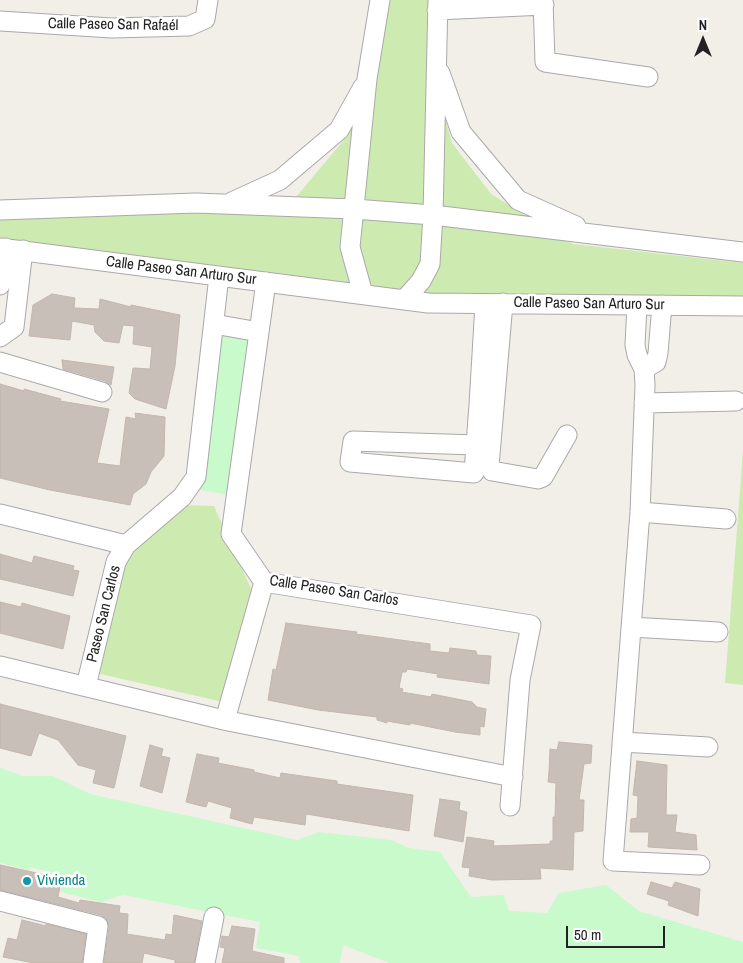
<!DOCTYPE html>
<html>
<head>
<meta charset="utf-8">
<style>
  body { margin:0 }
  #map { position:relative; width:743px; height:963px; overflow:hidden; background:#f2efe9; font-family:"Archivo Narrow",sans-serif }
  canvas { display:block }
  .north { position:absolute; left:678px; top:15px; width:50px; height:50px; -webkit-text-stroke:4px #fff; paint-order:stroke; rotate:0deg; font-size:14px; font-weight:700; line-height:20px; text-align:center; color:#222 }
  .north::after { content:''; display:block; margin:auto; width:18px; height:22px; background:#222; clip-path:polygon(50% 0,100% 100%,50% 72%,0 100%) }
  .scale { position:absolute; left:566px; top:926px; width:99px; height:22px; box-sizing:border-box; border:2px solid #222; border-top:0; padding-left:6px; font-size:15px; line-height:18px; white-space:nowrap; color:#222; -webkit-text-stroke:4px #fff; paint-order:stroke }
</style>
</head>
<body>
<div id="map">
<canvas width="743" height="963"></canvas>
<div class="north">N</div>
<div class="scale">50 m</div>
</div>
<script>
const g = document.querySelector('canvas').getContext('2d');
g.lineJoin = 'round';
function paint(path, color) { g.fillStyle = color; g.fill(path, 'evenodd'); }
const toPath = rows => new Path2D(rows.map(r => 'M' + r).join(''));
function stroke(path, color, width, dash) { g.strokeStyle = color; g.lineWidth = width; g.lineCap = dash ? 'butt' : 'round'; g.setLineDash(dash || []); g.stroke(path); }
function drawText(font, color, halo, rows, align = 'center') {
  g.font = font + ' "Archivo Narrow",sans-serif'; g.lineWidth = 5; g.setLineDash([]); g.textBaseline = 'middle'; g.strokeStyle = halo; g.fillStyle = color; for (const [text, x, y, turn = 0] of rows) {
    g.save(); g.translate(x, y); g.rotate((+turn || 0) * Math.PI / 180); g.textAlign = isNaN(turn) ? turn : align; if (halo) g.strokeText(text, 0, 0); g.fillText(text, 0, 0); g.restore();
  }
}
const grass = toPath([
  [384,0,434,0,432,71,452,143,491,194,573,244,743,263,743,303,402,293,0,245,0,214,285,210,344,140,372,76],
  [743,451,743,685,725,683],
  [180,505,214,506,252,591,223,702,96,673,117,569]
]);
const park = toPath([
  [216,326,257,333,229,495,191,488],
  [0,768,23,776,53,776,90,794,297,840,318,832,391,840,409,848,440,852,471,897,504,895,509,911,547,913,559,893,606,885,639,911,743,942,743,963,389,963,343,945,340,963,300,963,299,956,256,948,260,922,123,895,101,902,61,892,61,887,57,884,59,874,30,867,29,870,0,863]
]);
const building = toPath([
  [52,294,75,298,74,308,99,309,100,299,131,307,131,305,180,315,175,366,166,409,135,399,129,393,133,368,150,369,152,347,133,344,134,326,123,325,119,343,104,341,95,332,94,325,72,321,70,340,29,336,33,305,52,294],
  [62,360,114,367,111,385,105,381,63,369,62,360],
  [0,384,24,391,24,389,61,399,60,401,109,409,97,463,120,466,126,417,136,419,135,413,165,417,164,456,151,472,146,484,133,494,130,505,50,490,0,478,0,384],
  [0,554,32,563,34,556,74,566,73,570,79,571,73,596,0,579,0,554],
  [0,602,21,607,22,603,70,616,63,649,0,633,0,602],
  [286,623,340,630,357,632,356,634,430,644,430,651,449,653,450,648,476,651,477,655,491,656,489,684,437,677,438,674,407,669,406,672,402,672,399,688,403,689,402,692,431,697,432,694,472,702,477,707,486,709,484,727,480,726,480,735,455,732,410,723,410,725,387,721,387,723,377,720,377,717,318,710,268,700,273,669,276,670,286,623],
  [0,704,126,736,114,788,93,783,96,770,78,765,58,740,39,733,31,756,0,748,0,704],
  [559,742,592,745,591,763,584,764,579,800,584,800,583,831,574,832,573,870,540,868,541,879,492,880,469,876,470,868,462,867,467,837,494,841,493,846,550,844,550,841,553,841,553,817,555,817,556,783,548,782,549,772,550,749,557,750,559,742],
  [150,745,163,749,161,756,170,758,162,793,140,786,150,745],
  [197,754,219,758,218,763,254,770,254,772,280,778,281,773,337,781,337,784,413,795,409,831,306,814,305,825,254,817,252,824,230,818,232,808,208,801,206,807,186,802,197,754],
  [637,761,667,765,666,815,677,815,675,832,696,835,697,850,648,847,649,832,630,832,631,819,637,818,638,796,633,795,637,761],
  [440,799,460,802,459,810,467,812,463,842,434,836,440,799],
  [0,865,55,877,53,886,60,887,58,897,79,903,80,900,120,906,119,913,128,914,127,934,165,940,166,934,172,935,174,915,202,921,194,963,175,963,175,960,144,953,142,963,104,963,109,928,106,918,101,915,0,890,0,865],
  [651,882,672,888,675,882,700,889,698,916,668,905,669,901,647,894,651,882],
  [22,920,46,926,46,924,86,934,82,963,34,963,3,957,8,938,17,940,22,920],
  [232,926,255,929,252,951,284,958,284,963,222,963,225,948,220,947,222,936,229,937,232,926]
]);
const minor = toPath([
  [543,0,545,62,648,77],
  [437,10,544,5],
  [0,21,112,28,189,26,205,19,208,0],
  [440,73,461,132,518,200,576,226],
  [232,202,280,180,339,130,363,87],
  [0,210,196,203,354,209,433,215,743,252],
  [0,248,428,303,743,306],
  [266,282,231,534,264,582,531,625,520,680,510,806],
  [0,285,6,248],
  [363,294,350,247,367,79,380,0],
  [404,300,421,281,430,264,433,215,438,0],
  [503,303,489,466,492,471,538,479,543,477,567,435],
  [637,305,635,345,637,355,644,369,645,385,640,512,613,861,700,865],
  [214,324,259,332],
  [0,337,14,327,23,250],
  [0,362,102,392],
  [644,369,656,362,658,353,662,305],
  [644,403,736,401],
  [476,445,353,441,350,462,474,473,476,445,479,405,485,304],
  [640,512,726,519],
  [0,514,126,545],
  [631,627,718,632],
  [0,666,228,721,513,777],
  [86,686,116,562,126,545,182,497,196,477,219,276],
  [225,720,264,582],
  [622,742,708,747],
  [0,901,98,926,93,963],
  [205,963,214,917]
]);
const markers = [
  [27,881,5,"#0f9aa8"]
];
const streetNames = [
  ["Calle Paseo San Rafaél",113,25,1],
  ["Calle Paseo San Arturo Sur",181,271,7],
  ["Calle Paseo San Arturo Sur",589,304,1],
  ["Calle Paseo San Carlos",334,591,9],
  ["Paseo San Carlos",104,614,-76]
];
const cultureNames = [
  ["Vivienda",37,881]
];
paint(grass, '#cdebb0');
paint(park, '#c8facc');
paint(building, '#c7bfb8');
stroke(building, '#c4b6ab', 1);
stroke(minor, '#a9a9a9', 21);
stroke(minor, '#fff', 19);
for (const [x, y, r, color] of markers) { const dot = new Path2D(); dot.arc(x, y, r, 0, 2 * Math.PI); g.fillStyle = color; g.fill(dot); stroke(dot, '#fff', 2); }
drawText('15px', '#222', '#fff', streetNames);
drawText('15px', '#0d838f', '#fff', cultureNames, 'left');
</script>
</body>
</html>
